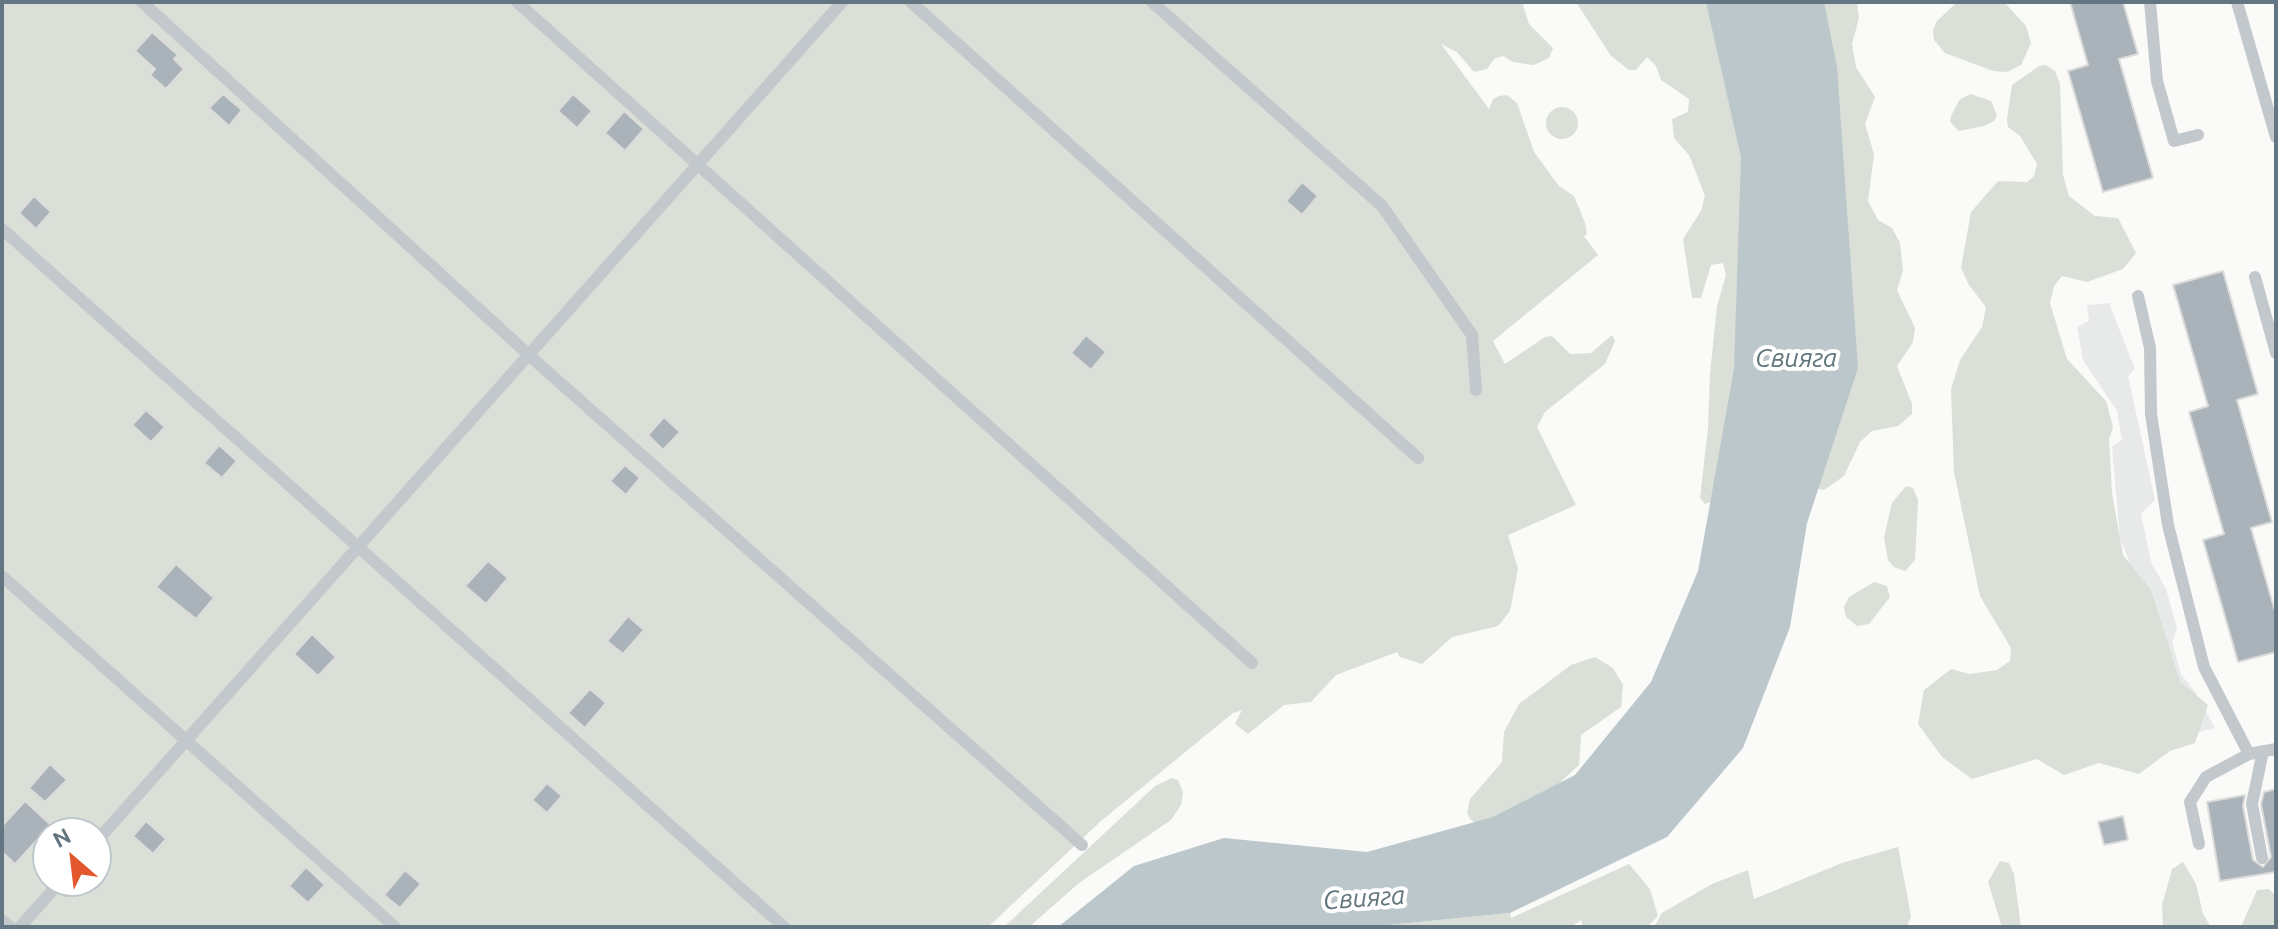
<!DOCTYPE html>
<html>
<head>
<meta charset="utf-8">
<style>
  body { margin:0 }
  #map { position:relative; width:2278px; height:929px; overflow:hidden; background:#fafaf8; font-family:Ubuntu,sans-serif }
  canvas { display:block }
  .frame { position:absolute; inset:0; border:4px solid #657683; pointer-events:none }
  .north { position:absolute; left:32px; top:817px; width:80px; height:80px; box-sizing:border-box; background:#fff; border:2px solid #c1c8cd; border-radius:50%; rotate:332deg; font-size:22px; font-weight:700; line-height:32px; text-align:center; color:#657683 }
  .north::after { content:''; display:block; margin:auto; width:28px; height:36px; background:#e4572e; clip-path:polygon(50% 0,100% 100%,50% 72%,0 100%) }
</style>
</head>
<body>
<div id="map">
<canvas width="2278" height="929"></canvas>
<div class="frame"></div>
<div class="north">N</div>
</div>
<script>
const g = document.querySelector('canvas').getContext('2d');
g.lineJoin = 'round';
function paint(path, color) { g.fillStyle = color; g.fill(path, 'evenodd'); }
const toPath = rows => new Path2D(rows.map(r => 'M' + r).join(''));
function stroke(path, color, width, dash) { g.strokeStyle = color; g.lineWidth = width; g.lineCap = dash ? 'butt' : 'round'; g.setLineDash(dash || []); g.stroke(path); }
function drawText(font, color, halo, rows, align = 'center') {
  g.font = font + ' Ubuntu,sans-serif'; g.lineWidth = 8; g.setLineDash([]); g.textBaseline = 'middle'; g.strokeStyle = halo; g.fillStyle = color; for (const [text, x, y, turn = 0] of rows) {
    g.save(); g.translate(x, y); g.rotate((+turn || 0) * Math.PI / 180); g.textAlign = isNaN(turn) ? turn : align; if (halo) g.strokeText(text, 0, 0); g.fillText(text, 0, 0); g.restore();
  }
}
const built = toPath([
  [2109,303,2135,369,2128,376,2155,500,2141,514,2151,562,2166,589,2177,628,2172,642,2181,674,2196,693,2215,728,2196,733,2120,538,2112,446,2122,440,2117,411,2083,360,2077,327,2089,321,2087,305]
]);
const green = toPath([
  [2,2,1522,2,1529,24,1553,48,1549,58,1534,65,1513,62,1503,56,1494,59,1487,69,1474,72,1457,52,1441,44,1489,109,1493,99,1499,96,1507,95,1517,103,1534,152,1559,186,1574,196,1585,223,1587,234,1584,236,1598,255,1493,341,1505,364,1545,337,1552,336,1570,354,1591,353,1612,335,1615,341,1605,364,1545,412,1537,427,1576,505,1508,535,1518,569,1510,611,1498,626,1452,637,1422,664,1400,657,1397,652,1336,675,1311,702,1284,705,1248,734,1235,724,1242,710,1233,713,1101,821,988,927,2,927],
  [48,833,96,833,96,881,48,881],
  [1576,2,1713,2,1745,168,1751,310,1721,498,1705,504,1700,498,1708,428,1710,374,1717,306,1726,275,1723,263,1711,265,1701,298,1692,298,1683,239,1701,211,1705,196,1689,155,1674,138,1672,119,1688,112,1689,99,1661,80,1656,66,1647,57,1636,70,1629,70,1611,56],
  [1817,2,1857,2,1859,18,1852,44,1856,67,1875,97,1865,124,1874,154,1868,201,1878,220,1892,228,1900,243,1903,271,1897,290,1915,328,1913,342,1897,366,1912,404,1912,414,1898,426,1872,431,1860,442,1844,476,1824,490,1814,488],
  [1957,2,2004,2,2026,26,2031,43,2021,65,2007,72,1993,71,1945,53,1934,40,1933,30,1937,21],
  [2046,65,2055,71,2060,84,2063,175,2069,196,2095,216,2118,218,2136,253,2123,269,2087,282,2062,276,2054,286,2050,303,2067,359,2106,401,2113,427,2109,439,2112,493,2123,555,2151,590,2180,682,2208,705,2195,743,2170,751,2139,774,2099,763,2064,775,2037,759,1972,779,1942,757,1918,724,1924,690,1951,669,1970,674,1997,670,2010,661,2011,648,1980,596,1954,472,1951,389,1960,360,1982,327,1986,307,1969,285,1961,268,1971,212,1998,181,2027,182,2034,176,2037,164,2020,136,2008,127,2007,119,2012,85,2039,66],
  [1971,94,1991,101,1997,115,1994,121,1984,126,1959,131,1950,122,1951,116,1960,99],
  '1546 123a16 16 0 1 1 32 0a16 16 0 1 1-32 0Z',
  [1906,486,1913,488,1918,500,1915,560,1905,571,1894,567,1888,560,1884,537,1892,503],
  [1874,582,1887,586,1890,597,1869,624,1857,626,1846,617,1844,607,1849,597],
  [1595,657,1613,668,1623,685,1621,707,1581,735,1579,765,1542,799,1480,826,1471,820,1467,814,1470,799,1502,762,1504,732,1519,704,1571,665],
  [1172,778,1178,780,1183,792,1181,805,1171,820,1079,883,1029,927,1004,927,1155,786],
  [1898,847,1911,916,1907,927,1654,927,1662,913,1712,884,1748,870,1754,899,1842,863],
  [2000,861,2009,863,2014,874,2021,927,2002,927,1988,882],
  [2183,862,2196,884,2203,914,2211,927,2163,927,2162,905,2172,869],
  [1629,864,1650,889,1658,916,1647,927,1583,927,1581,920,1571,927,1368,927,1510,913,1511,918],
  [2269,889,2276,896,2276,927,2241,927,2257,890]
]);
const water = toPath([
  [1706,2,1824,2,1837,67,1858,368,1807,523,1790,627,1743,748,1667,837,1510,913,1368,927,1058,927,1134,866,1224,838,1367,852,1493,817,1575,775,1651,682,1698,571,1734,369,1741,157]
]);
const building = toPath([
  [2070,2,2123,2,2138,54,2119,59,2153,178,2103,192,2068,71,2088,65,2070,2],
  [152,32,178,55,174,59,184,69,166,89,150,75,155,69,135,51,152,32],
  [223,94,242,110,229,126,209,108,223,94],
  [573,94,592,111,577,128,558,111,573,94],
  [624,111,644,129,625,151,605,133,624,111],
  [1302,182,1318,196,1302,215,1286,201,1302,182],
  [34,196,51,212,36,229,19,213,34,196],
  [2223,271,2258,394,2237,400,2272,522,2251,528,2276,615,2276,652,2238,662,2203,540,2224,534,2189,412,2208,406,2173,285,2223,271],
  [1086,335,1106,352,1091,370,1071,353,1086,335],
  [146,410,165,427,151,442,132,425,146,410],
  [664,417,680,432,663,450,648,435,664,417],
  [219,445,237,461,222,478,204,463,219,445],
  [625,465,640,478,626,495,610,481,625,465],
  [488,561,508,578,486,604,465,586,488,561],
  [176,564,214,598,196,619,156,587,176,564],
  [628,616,644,630,623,654,607,641,628,616],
  [312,634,336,657,318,676,294,654,312,634],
  [590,689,606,703,585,728,568,713,590,689],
  [50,764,67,780,45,802,29,788,50,764],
  [547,783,562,796,547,813,532,800,547,783],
  [2276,789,2276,872,2220,881,2207,802,2245,795,2243,806,2253,860,2263,867,2271,857,2261,804,2264,792,2276,789],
  [25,801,51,825,15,864,2,852,2,826,25,801],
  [2123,816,2128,840,2104,845,2098,822,2123,816],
  [146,821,166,839,153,854,133,836,146,821],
  [306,867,325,885,308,903,289,886,306,867],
  [405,870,421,884,400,908,384,895,405,870]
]);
const service = toPath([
  [142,2,540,365,1082,845],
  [517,2,1252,663],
  [911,2,1418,458],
  [1152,2,1382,206,1472,335,1476,390],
  [2150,2,2157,81,2174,141,2198,135],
  [2237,2,2276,137],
  [2,229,784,927],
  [2255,277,2276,353],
  [2138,296,2150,348,2151,414,2168,525,2204,667,2249,754],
  [2,576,395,927],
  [96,842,842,2],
  [2199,844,2190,802,2206,777,2249,754,2276,749],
  [2262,858,2252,804,2263,751],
  [2,920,10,927],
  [20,927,61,881]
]);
const waterNames = [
  ["Свияга",1796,358],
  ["Свияга",1364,898,-4]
];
paint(built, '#e8e9e9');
paint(green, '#dadfd7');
paint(water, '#bbc7cb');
paint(building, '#aab3b9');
stroke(building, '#dcdcda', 2);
stroke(service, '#c3c8cc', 12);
drawText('italic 26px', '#60757c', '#fff', waterNames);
</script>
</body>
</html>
